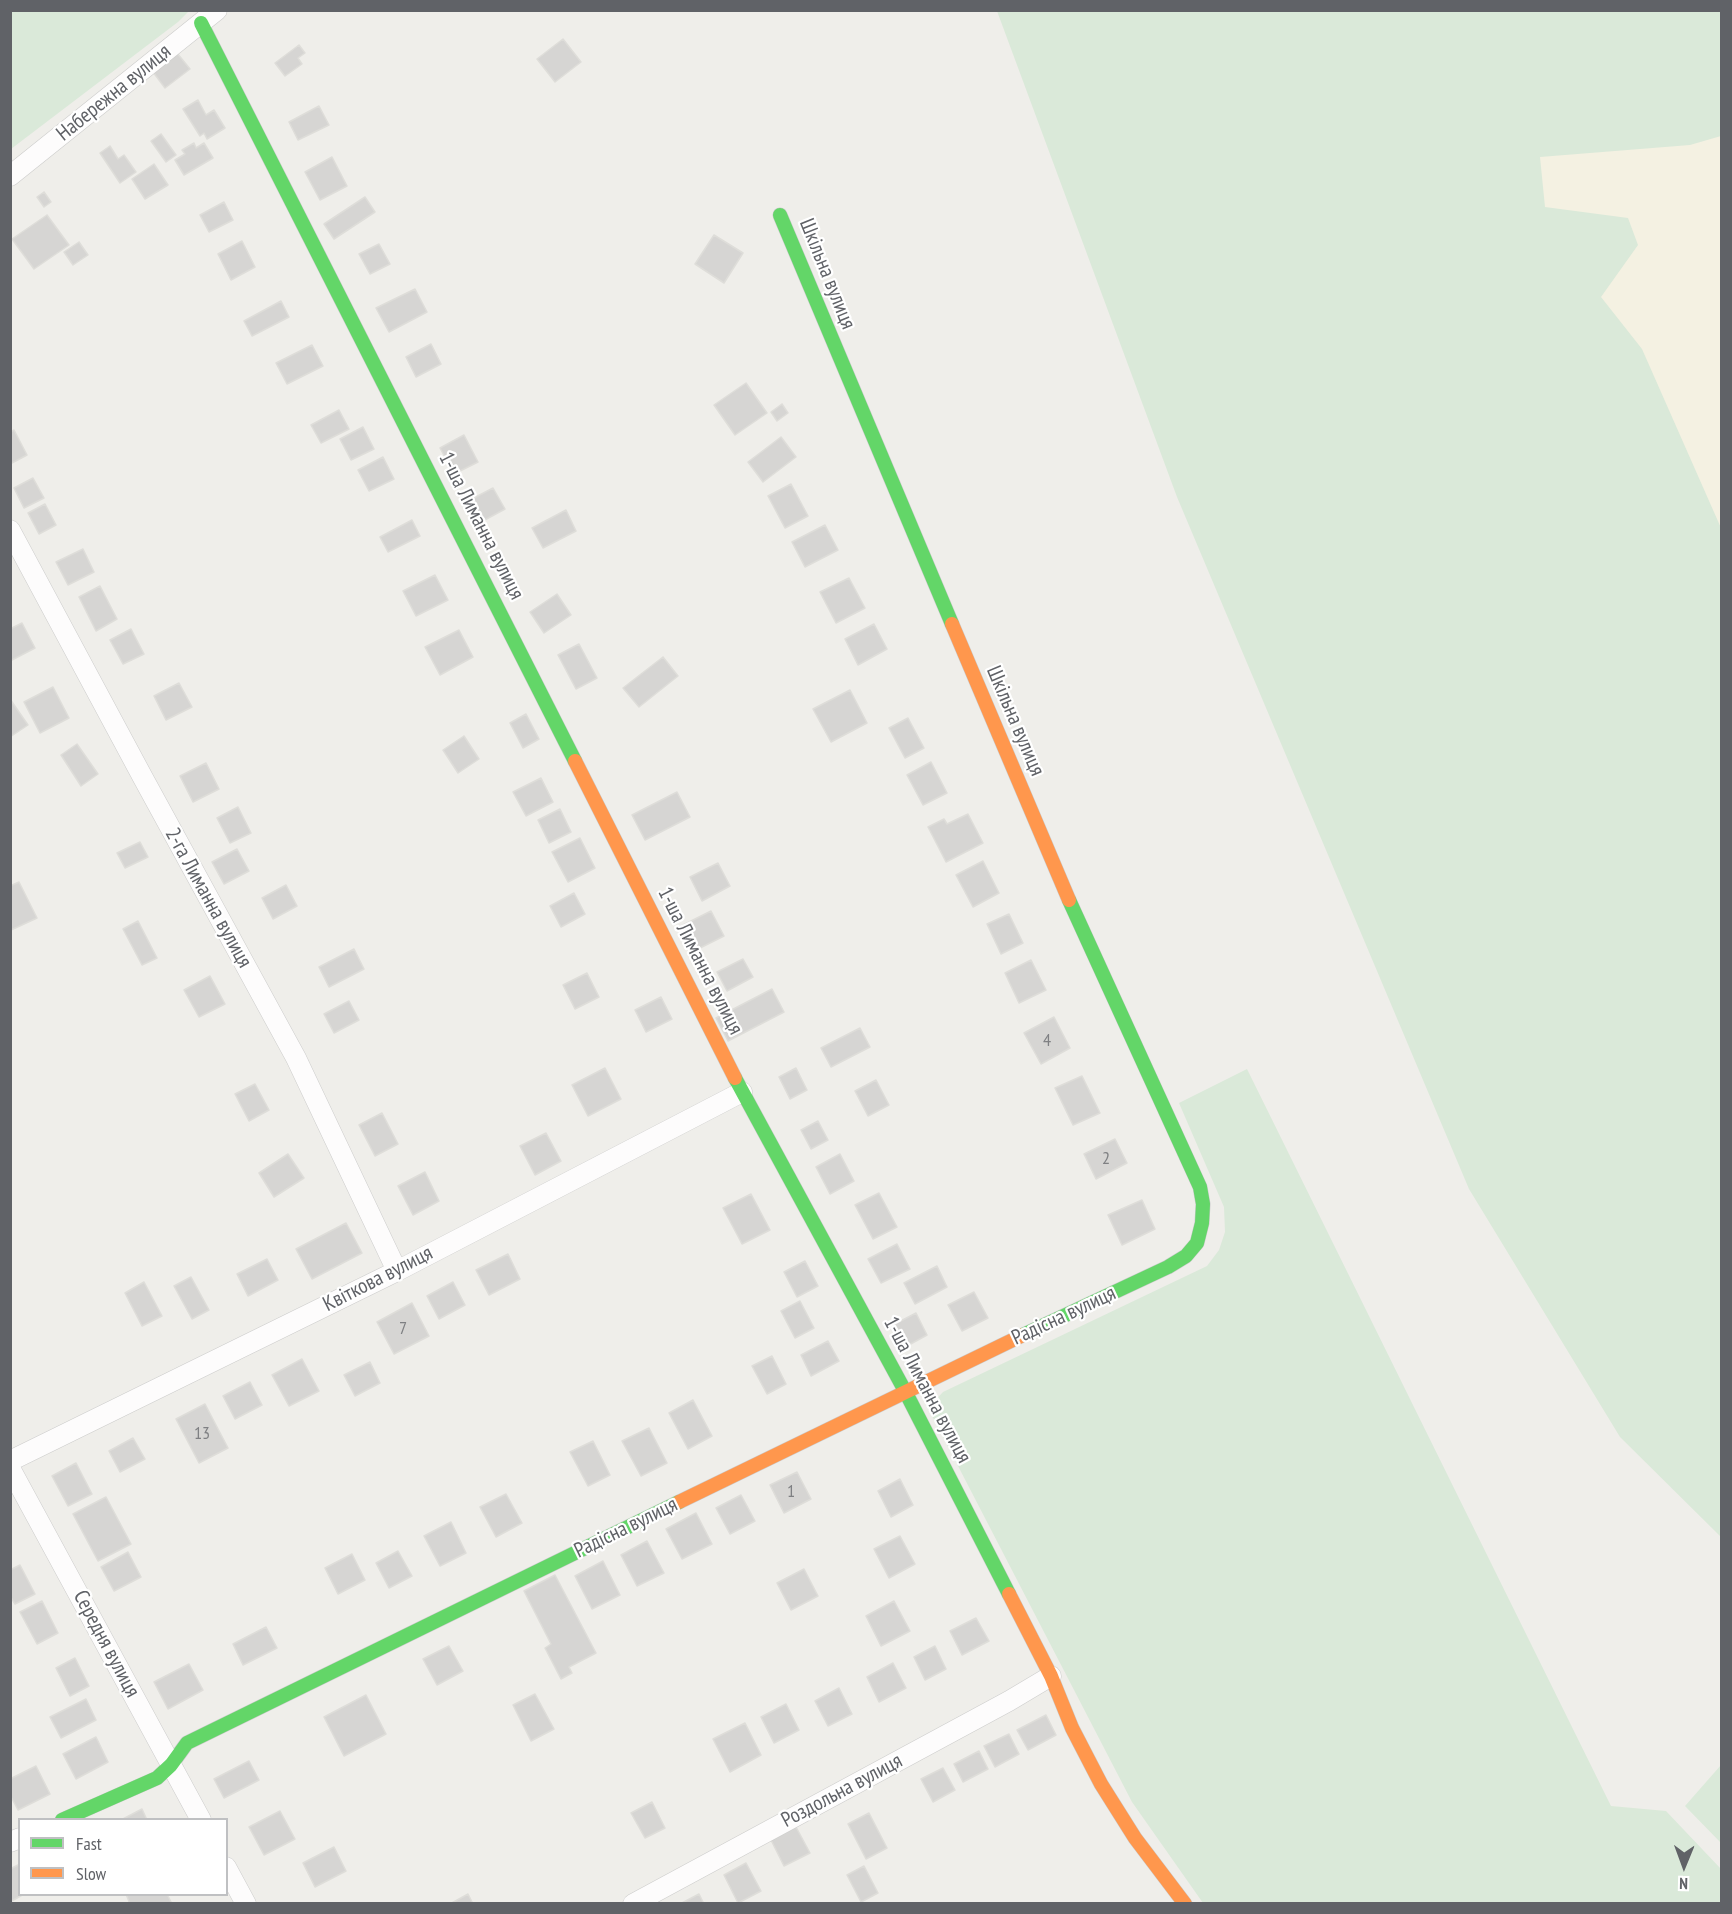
<!DOCTYPE html>
<html>
<head>
<meta charset="utf-8">
<style>
  body { margin:0 }
  #map { position:relative; width:1732px; height:1914px; overflow:hidden; background:#efeeea; font-family:"PT Sans Narrow",sans-serif }
  canvas { display:block }
  .frame { position:absolute; inset:0; border:12px solid #606267; pointer-events:none }
  .legend { position:absolute; left:18px; top:1818px; width:210px; height:78px; box-sizing:border-box; background:#fff; border:2px solid #bfc0c2; margin:0; padding:8px 10px; list-style:none; font-size:18px; color:#606267 }
  .legend li { display:flex; align-items:center; gap:12px; height:30px }
  .legend b { width:30px; border:2px solid #bfc0c2 }
  .north { position:absolute; left:1654px; top:1836px; width:60px; height:60px; -webkit-text-stroke:4px #fff; paint-order:stroke; rotate:181deg; font-size:16px; font-weight:700; line-height:24px; text-align:center; color:#606267 }
  .north::after { content:''; display:block; margin:auto; width:21px; height:27px; background:#606267; clip-path:polygon(50% 0,100% 100%,50% 72%,0 100%) }
</style>
</head>
<body>
<div id="map">
<canvas width="1732" height="1914"></canvas>
<div class="frame"></div>
<ul class="legend">
<li><b style="height:8px;background:#63d668"></b>Fast</li>
<li><b style="height:8px;background:#ff974d"></b>Slow</li>
</ul>
<div class="north">N</div>
</div>
<script>
const g = document.querySelector('canvas').getContext('2d');
g.lineJoin = 'round';
function paint(path, color) { g.fillStyle = color; g.fill(path, 'evenodd'); }
const toPath = rows => new Path2D(rows.map(r => 'M' + r).join(''));
function stroke(path, color, width, dash) { g.strokeStyle = color; g.lineWidth = width; g.lineCap = dash ? 'butt' : 'round'; g.setLineDash(dash || []); g.stroke(path); }
function drawText(font, color, halo, rows, align = 'center') {
  g.font = font + ' "PT Sans Narrow",sans-serif'; g.lineWidth = 4.5; g.setLineDash([]); g.textBaseline = 'middle'; g.strokeStyle = halo; g.fillStyle = color; for (const [text, x, y, turn = 0] of rows) {
    g.save(); g.translate(x, y); g.rotate((+turn || 0) * Math.PI / 180); g.textAlign = isNaN(turn) ? turn : align; if (halo) g.strokeText(text, 0, 0); g.fillText(text, 0, 0); g.restore();
  }
}
const green = toPath([
  [10,11,11,10,189,11,178,22,11,149],
  [997,11,1721,11,1721,1537,1620,1437,1469,1189,1177,497],
  [1247,1069,1611,1806,1666,1811,1721,1869,1721,1903,1203,1903,1132,1802,928,1408,943,1392,1207,1266,1219,1250,1225,1232,1224,1207,1179,1103],
  [1721,1765,1721,1843,1685,1806]
]);
const sand = toPath([
  [1721,136,1722,136,1721,528,1642,349,1601,297,1638,245,1628,218,1545,207,1540,157,1690,145]
]);
const building = toPath([
  [563,39,581,62,555,82,537,59,563,39],
  [299,45,305,53,298,58,302,64,285,76,275,63,299,45],
  [177,53,190,69,165,88,153,72,177,53],
  [198,100,206,115,214,110,225,128,207,139,204,133,200,136,183,109,198,100],
  [319,106,329,125,298,140,289,122,319,106],
  [161,134,176,155,166,162,151,141,161,134],
  [194,143,196,148,204,143,213,158,184,175,175,160,185,154,182,150,194,143],
  [110,146,118,159,124,155,136,172,120,183,100,153,110,146],
  [332,157,347,186,320,200,305,172,332,157],
  [154,164,168,185,145,199,132,179,154,164],
  [44,192,51,202,44,207,37,197,44,192],
  [365,197,375,212,334,239,324,224,365,197],
  [224,202,233,220,209,232,200,215,224,202],
  [47,215,69,245,34,269,12,239,47,215],
  [714,235,743,253,724,283,695,264,714,235],
  [242,241,255,267,231,280,218,254,242,241],
  [79,242,88,255,73,265,64,252,79,242],
  [379,244,390,264,370,274,359,254,379,244],
  [415,289,427,312,389,332,376,308,415,289],
  [281,301,289,317,252,336,244,321,281,301],
  [431,344,441,364,416,377,406,357,431,344],
  [312,345,323,366,287,384,276,363,312,345],
  [746,383,767,413,735,435,714,405,746,383],
  [782,404,788,413,777,421,771,412,782,404],
  [339,410,349,429,321,443,311,425,339,410],
  [363,427,374,449,351,460,340,439,363,427],
  [14,430,27,455,10,464,10,432,14,430],
  [464,435,478,462,454,474,440,448,464,435],
  [781,437,796,457,763,482,748,462,781,437],
  [383,457,394,479,369,491,358,470,383,457],
  [33,478,44,498,24,508,14,488,33,478],
  [791,484,808,516,785,528,768,496,791,484],
  [493,488,505,509,481,522,470,500,493,488],
  [45,504,56,525,39,534,28,513,45,504],
  [566,510,576,531,543,548,532,528,566,510],
  [412,520,420,536,388,552,380,537,412,520],
  [825,525,838,550,805,567,792,542,825,525],
  [83,549,94,572,68,585,56,562,83,549],
  [435,575,448,600,416,616,403,591,435,575],
  [849,578,865,608,836,623,820,592,849,578],
  [100,586,117,619,96,631,79,597,100,586],
  [557,594,571,615,544,633,530,612,557,594],
  [22,623,35,648,10,661,10,629,22,623],
  [874,624,887,649,858,665,845,639,874,624],
  [131,629,144,654,123,664,110,640,131,629],
  [459,630,473,657,440,675,425,647,459,630],
  [579,644,597,678,576,689,558,655,579,644],
  [663,657,678,676,639,707,623,688,663,657],
  [179,683,192,707,166,720,154,696,179,683],
  [53,687,69,718,40,733,24,702,53,687],
  [850,690,867,723,831,742,813,709,850,690],
  [10,699,28,725,10,737,10,699],
  [526,714,539,739,523,748,510,723,526,714],
  [908,718,924,748,905,758,889,728,908,718],
  [464,736,479,759,458,773,443,750,464,736],
  [77,744,98,774,81,786,61,755,77,744],
  [931,762,947,793,923,805,907,775,931,762],
  [206,763,219,789,193,802,180,776,206,763],
  [541,778,553,802,526,816,513,792,541,778],
  [677,792,690,817,645,840,632,815,677,792],
  [238,807,251,833,230,843,217,818,238,807],
  [560,809,571,832,549,843,538,820,560,809],
  [968,814,983,843,946,862,928,827,944,819,947,824,968,814],
  [580,838,595,868,568,882,552,852,580,838],
  [140,842,148,857,125,868,117,853,140,842],
  [237,849,249,871,224,884,212,862,237,849],
  [983,861,999,893,973,907,956,875,983,861],
  [718,863,730,886,702,901,690,877,718,863],
  [19,882,37,918,11,930,10,886,19,882],
  [286,885,297,906,273,919,262,898,286,885],
  [574,893,585,914,561,927,550,906,574,893],
  [711,911,724,936,692,952,679,927,711,911],
  [1009,914,1023,943,1001,954,987,924,1009,914],
  [138,921,157,958,142,965,123,929,138,921],
  [354,949,364,969,329,987,319,967,354,949],
  [743,959,753,977,727,991,717,972,743,959],
  [1031,960,1046,990,1019,1003,1005,973,1031,960],
  [587,973,599,997,575,1009,563,985,587,973],
  [210,976,225,1004,199,1017,184,990,210,976],
  [772,989,784,1012,728,1041,716,1018,772,989],
  [661,997,672,1019,646,1032,635,1010,661,997],
  [349,1001,359,1020,334,1033,324,1014,349,1001],
  [1054,1017,1070,1048,1041,1064,1024,1033,1054,1017],
  [860,1028,870,1047,831,1067,821,1048,860,1028],
  [605,1068,621,1099,588,1116,572,1085,605,1068],
  [796,1068,807,1090,790,1099,779,1077,796,1068],
  [1082,1076,1100,1113,1073,1125,1055,1088,1082,1076],
  [876,1080,889,1105,868,1116,855,1091,876,1080],
  [255,1084,269,1110,249,1121,235,1094,255,1084],
  [382,1113,398,1144,375,1156,359,1125,382,1113],
  [818,1121,828,1140,811,1149,801,1130,818,1121],
  [546,1133,561,1161,535,1175,520,1146,546,1133],
  [1115,1139,1127,1163,1096,1179,1084,1154,1115,1139],
  [288,1154,304,1178,274,1197,259,1173,288,1154],
  [840,1154,854,1181,830,1194,816,1167,840,1154],
  [425,1172,439,1201,413,1215,398,1186,425,1172],
  [879,1193,897,1227,873,1239,855,1205,879,1193],
  [751,1194,770,1230,742,1244,723,1208,751,1194],
  [1142,1200,1155,1229,1122,1245,1108,1215,1142,1200],
  [346,1223,362,1253,312,1279,296,1249,346,1223],
  [897,1244,910,1269,881,1283,868,1259,897,1244],
  [508,1254,520,1279,489,1295,476,1270,508,1254],
  [267,1259,278,1280,248,1296,237,1274,267,1259],
  [805,1261,818,1286,797,1297,784,1272,805,1261],
  [937,1266,947,1287,915,1304,904,1283,937,1266],
  [191,1277,209,1310,192,1319,174,1286,191,1277],
  [144,1282,162,1316,142,1326,125,1293,144,1282],
  [453,1282,465,1305,439,1319,427,1296,453,1282],
  [974,1292,988,1318,962,1331,948,1305,974,1292],
  [800,1301,814,1328,795,1338,781,1311,800,1301],
  [412,1303,429,1336,394,1354,377,1322,412,1303],
  [916,1313,927,1335,907,1346,895,1324,916,1313],
  [828,1341,839,1361,811,1376,801,1355,828,1341],
  [772,1356,786,1384,767,1394,752,1366,772,1356],
  [302,1359,319,1391,289,1406,272,1375,302,1359],
  [370,1362,380,1383,355,1396,344,1375,370,1362],
  [250,1382,262,1405,235,1419,223,1396,250,1382],
  [693,1400,712,1436,688,1449,669,1413,693,1400],
  [205,1404,228,1448,199,1463,176,1419,205,1404],
  [649,1428,667,1463,641,1476,622,1441,649,1428],
  [133,1438,145,1459,120,1472,109,1451,133,1438],
  [593,1441,610,1475,588,1486,570,1452,593,1441],
  [76,1463,92,1494,68,1506,52,1476,76,1463],
  [797,1472,811,1499,784,1513,770,1485,797,1472],
  [900,1479,913,1505,891,1517,878,1491,900,1479],
  [506,1494,522,1523,496,1537,480,1507,506,1494],
  [741,1495,755,1521,730,1534,716,1508,741,1495],
  [106,1497,131,1544,98,1561,73,1514,106,1497],
  [696,1513,712,1544,682,1559,666,1529,696,1513],
  [451,1522,466,1553,440,1566,424,1536,451,1522],
  [900,1536,915,1564,889,1578,874,1549,900,1536],
  [647,1541,664,1573,637,1586,621,1555,647,1541],
  [398,1551,412,1576,389,1588,376,1563,398,1551],
  [128,1552,141,1577,114,1591,101,1567,128,1552],
  [352,1554,365,1580,338,1594,325,1568,352,1554],
  [603,1561,620,1595,592,1609,575,1576,603,1561],
  [20,1565,35,1594,15,1604,10,1596,10,1570,20,1565],
  [804,1569,818,1596,791,1610,777,1583,804,1569],
  [555,1575,596,1653,569,1667,572,1673,561,1679,545,1648,551,1644,524,1591,555,1575],
  [42,1601,58,1633,37,1644,20,1612,42,1601],
  [894,1601,910,1631,881,1646,866,1616,894,1601],
  [976,1618,989,1641,962,1655,950,1631,976,1618],
  [266,1627,277,1648,243,1665,233,1644,266,1627],
  [449,1646,463,1671,437,1685,423,1659,449,1646],
  [935,1646,946,1669,925,1680,914,1657,935,1646],
  [75,1658,89,1686,70,1696,56,1668,75,1658],
  [893,1663,906,1688,879,1702,867,1677,893,1663],
  [189,1664,203,1690,168,1709,154,1682,189,1664],
  [839,1688,852,1714,828,1726,815,1701,839,1688],
  [535,1694,554,1729,531,1741,513,1705,535,1694],
  [366,1695,386,1734,344,1756,324,1717,366,1695],
  [86,1699,96,1720,61,1738,50,1717,86,1699],
  [786,1704,799,1730,774,1743,761,1717,786,1704],
  [1046,1715,1056,1735,1028,1750,1017,1730,1046,1715],
  [745,1723,761,1755,730,1772,713,1739,745,1723],
  [1009,1734,1019,1754,995,1767,984,1746,1009,1734],
  [96,1737,108,1762,76,1779,63,1754,96,1737],
  [979,1751,988,1769,963,1782,954,1764,979,1751],
  [249,1761,259,1780,224,1798,214,1779,249,1761],
  [36,1766,50,1794,18,1810,10,1795,10,1779,36,1766],
  [943,1768,955,1790,933,1802,921,1779,943,1768],
  [652,1802,665,1828,645,1838,631,1813,652,1802],
  [142,1809,147,1820,121,1820,142,1809],
  [280,1811,295,1839,264,1855,249,1827,280,1811],
  [869,1813,887,1848,866,1859,848,1824,869,1813],
  [796,1827,810,1853,784,1866,771,1840,796,1827],
  [334,1847,346,1871,315,1887,303,1863,334,1847],
  [746,1863,761,1891,738,1903,724,1875,746,1863],
  [20,1864,20,1894,24,1894,10,1902,10,1869,20,1864],
  [864,1866,878,1893,861,1902,847,1875,864,1866],
  [126,1894,167,1894,172,1904,130,1904,126,1894],
  [468,1894,473,1904,450,1904,468,1894],
  [699,1894,704,1904,680,1904,699,1894]
]);
const street = toPath([
  [10,176,217,10],
  [10,530,142,776,296,1058,397,1271],
  [10,1461,397,1271,742,1092],
  [10,1468,201,1820],
  [10,1842,20,1838],
  [226,1867,246,1904],
  [633,1904,1009,1701,1051,1676]
]);
const fast = toPath([
  [201,23,575,761],
  [780,215,952,624],
  [735,1078,905,1391,1009,1594],
  [1023,1335,1168,1267,1186,1256,1197,1243,1202,1223,1203,1204,1200,1187,1069,900],
  [62,1820,157,1778,171,1765,187,1743,679,1502]
]);
const slow = toPath([
  [952,624,1069,900],
  [575,761,735,1078],
  [679,1502,1023,1335],
  [1009,1594,1051,1676,1072,1728,1101,1784,1135,1838,1185,1904]
]);
const numberNames = [
  ["4",1047,1041],
  ["2",1106,1159],
  ["7",403,1329],
  ["13",202,1434],
  ["1",791,1492]
];
const streetNames = [
  ["Набережна вулиця",114,93,-39],
  ["Шкільна вулиця",827,274,68],
  ["1-ша Лиманна вулиця",481,526,63],
  ["Шкільна вулиця",1015,721,67],
  ["2-га Лиманна вулиця",208,898,61],
  ["1-ша Лиманна вулиця",700,961,63],
  ["Квіткова вулиця",378,1279,-27],
  ["Радісна вулиця",1064,1316,-25],
  ["1-ша Лиманна вулиця",927,1390,62],
  ["Радісна вулиця",626,1528,-26],
  ["Середня вулиця",106,1644,62],
  ["Роздольна вулиця",842,1791,-28]
];
paint(green, '#dae9d9');
paint(sand, '#f4f1e2');
paint(building, '#d6d5d3');
stroke(building, '#deddd9', 1.5);
stroke(street, '#cccccb', 21);
stroke(fast, '#cacacb', 15);
stroke(slow, '#cacacb', 15);
stroke(street, '#fdfcfc', 20);
stroke(fast, '#63d668', 14);
stroke(slow, '#ff974d', 14);
drawText('18px', '#7f8083', null, numberNames);
drawText('21px', '#606267', '#fff', streetNames);
</script>
</body>
</html>
